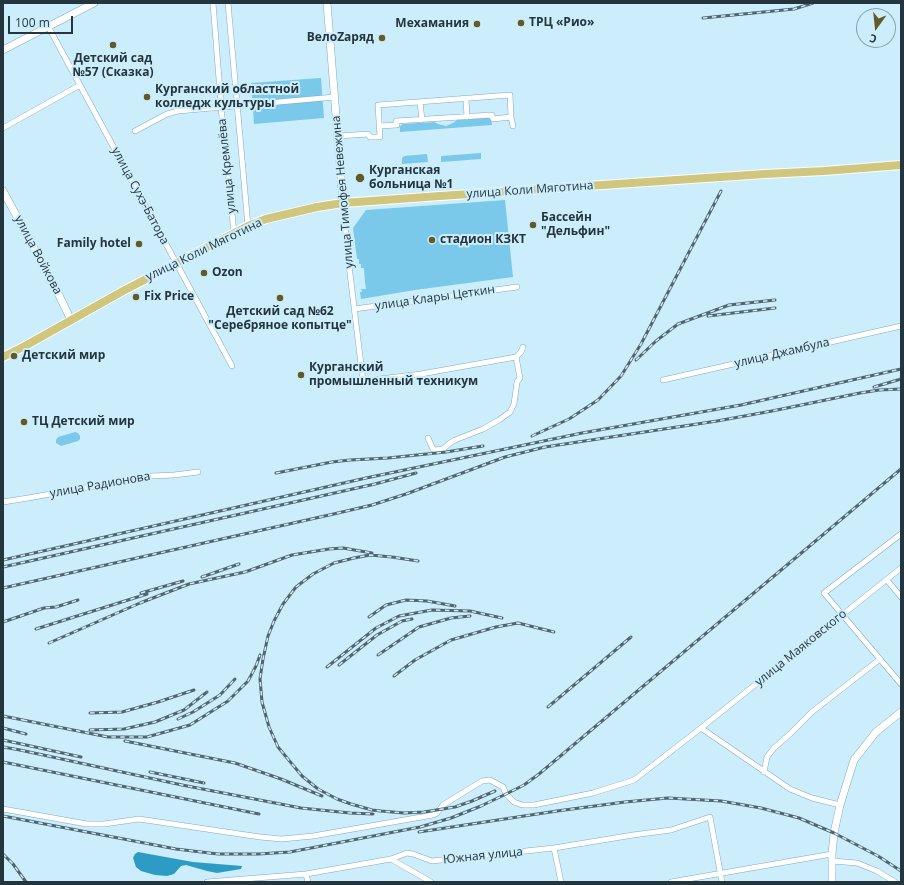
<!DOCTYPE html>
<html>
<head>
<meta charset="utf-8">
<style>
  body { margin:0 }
  #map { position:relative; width:904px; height:885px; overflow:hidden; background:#ccedfb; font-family:"Open Sans",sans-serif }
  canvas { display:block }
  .frame { position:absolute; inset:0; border:4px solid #25353d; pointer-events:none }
  .north { position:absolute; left:856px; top:8px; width:40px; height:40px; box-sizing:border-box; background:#ccedfb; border:1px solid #89a3af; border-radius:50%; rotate:195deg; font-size:11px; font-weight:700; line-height:16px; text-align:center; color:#25353d }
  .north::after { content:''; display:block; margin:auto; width:14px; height:18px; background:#625a27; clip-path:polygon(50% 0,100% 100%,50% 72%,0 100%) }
  .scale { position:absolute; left:8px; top:16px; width:65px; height:18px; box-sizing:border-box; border:2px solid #25353d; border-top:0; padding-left:5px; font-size:12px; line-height:14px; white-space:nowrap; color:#25353d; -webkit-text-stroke:3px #ccedfb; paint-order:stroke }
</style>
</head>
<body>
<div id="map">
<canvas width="904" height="885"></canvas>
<div class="frame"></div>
<div class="north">С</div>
<div class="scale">100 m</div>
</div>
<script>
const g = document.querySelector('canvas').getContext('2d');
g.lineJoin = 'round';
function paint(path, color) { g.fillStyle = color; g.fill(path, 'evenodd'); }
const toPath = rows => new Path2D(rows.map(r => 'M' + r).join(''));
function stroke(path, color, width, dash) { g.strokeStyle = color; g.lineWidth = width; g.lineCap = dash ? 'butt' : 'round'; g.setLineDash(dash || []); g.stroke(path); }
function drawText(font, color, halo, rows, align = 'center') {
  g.font = font + ' "Open Sans",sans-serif'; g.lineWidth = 4; g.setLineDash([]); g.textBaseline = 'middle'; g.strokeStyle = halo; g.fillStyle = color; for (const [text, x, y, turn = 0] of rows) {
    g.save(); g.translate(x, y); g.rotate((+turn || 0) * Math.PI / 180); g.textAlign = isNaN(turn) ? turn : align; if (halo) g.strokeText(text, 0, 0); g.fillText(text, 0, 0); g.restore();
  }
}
const green = toPath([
  [321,78,324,118,254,124,251,83],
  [487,117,491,120,492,125,400,132,400,127,401,125,403,124,434,122,438,124,446,126,453,123,457,120],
  [481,153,481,159,441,162,441,156],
  [427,154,428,162,402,164,402,158,404,156],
  [505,200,513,277,415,290,361,299,360,292,362,292,361,289,366,289,365,282,364,268,361,268,361,264,359,264,359,259,357,259,353,228,366,210],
  [75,432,78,433,80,436,80,439,78,441,61,446,56,443,56,440,58,437]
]);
const water = toPath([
  [138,852,193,862,242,866,241,869,217,873,207,871,186,865,181,866,174,874,167,876,155,875,141,871,136,867,133,858,135,854]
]);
const street = toPath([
  [213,3,223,130,234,232],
  [228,3,248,226],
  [48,26,232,366],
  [466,99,467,117],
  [420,102,422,120],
  [379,126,397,125,396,121,492,115,493,119,511,117],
  [3,128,80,85],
  [135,131,167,114,178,111,335,97],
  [338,136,368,134,370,137,380,137,378,105,510,95,511,117,513,126],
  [343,203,348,257,363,381,421,374,516,357,521,352,523,347],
  [354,309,517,287],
  [663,380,901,326],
  [428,438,433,449,435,450,443,449,450,443,455,440,483,429,499,420,510,412,514,404,517,382,520,378,516,357],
  [3,502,28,498,152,476,174,475,198,472],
  [901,534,824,593,901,684],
  [887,580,901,597],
  [701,728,901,568],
  [764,772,767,757,774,748,790,734,812,712,880,659],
  [3,809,87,824,104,824,139,819,260,837,282,839,313,836,433,815,437,813,443,805,482,781,490,780,503,787,506,794,514,802,522,805,534,805,593,793,634,780,701,728,790,789,812,798,840,805],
  [554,848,561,882],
  [391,859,431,882],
  [832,861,857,863,877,871,895,882],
  [306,874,308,882],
  [207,882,306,874,391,859,407,853,413,854,432,861,554,848,633,835,671,830,710,817,722,882],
  [671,882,832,854]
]);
const secondary = toPath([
  [327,3,343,203],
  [3,50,94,3],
  [3,191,55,287,71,320],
  [832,882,832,854,834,833,840,805,854,760,876,732,901,712]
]);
const primary = toPath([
  [3,357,25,346,123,291,248,226,266,219,317,207,343,203,440,196,765,174,824,171,901,165]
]);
const rail = toPath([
  [703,18,794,9,813,3],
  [708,316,775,308],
  [636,360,656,341,678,324,729,305,775,300],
  [874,387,901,379],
  [532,436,569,419,598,400,621,376,641,344,721,191],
  [276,473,332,462,350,460,388,458,446,452,483,446],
  [3,560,366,478,582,433,741,405,901,369],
  [418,561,392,557,370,555,354,558,334,563,313,574,296,587,283,604,274,621,268,636,263,659,260,679,262,702,269,727,278,747,302,776,318,789,337,799,351,804,372,810,381,811,404,813,424,812,455,807,472,801,495,791],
  [3,567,375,484,416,473],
  [202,577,239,564],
  [3,588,338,513,372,505,406,494,505,457,545,447,717,421,772,411,860,393,879,390,901,389],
  [141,593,183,581],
  [369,617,386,605,406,600,427,601,455,606],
  [3,622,44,608,56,607,78,600],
  [36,629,147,594],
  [49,643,140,603,189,584,245,572,292,555,329,549,343,548,372,553],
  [378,655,419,627,451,618,470,616],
  [339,665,377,635,402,621,412,619],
  [327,667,376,628,399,616,432,610,470,611,502,618],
  [394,676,415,660,451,640,496,627,518,623,554,632],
  [548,707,631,637],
  [90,713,122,712,158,702,194,690],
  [3,716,28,721],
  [178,719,193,712,220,695,235,679],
  [23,720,108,737,147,737,190,725,228,701,248,681,256,666,260,655],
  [3,728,26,734],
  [90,730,124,729,155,722,184,710,207,692],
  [3,740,81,757],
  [125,741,235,763,281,779,322,796],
  [3,747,20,750,182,785,301,808,350,813,373,814],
  [3,762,259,814],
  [150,772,204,783],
  [3,816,176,849,218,854,258,854,290,852,420,827,451,818,481,806,506,794,524,785,539,774,901,469],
  [419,832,557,811,625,802,668,798,721,801,761,808,799,818,834,833,878,856,901,871],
  [3,854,13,864,26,882]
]);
const markers = [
  [521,23,4,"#625a27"],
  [477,24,4,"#625a27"],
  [382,38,4,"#625a27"],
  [113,45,4,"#625a27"],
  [147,97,4,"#625a27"],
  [360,178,5,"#625a27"],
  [533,225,4,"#625a27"],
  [432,240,4,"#625a27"],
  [139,244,4,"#625a27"],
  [204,273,4,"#625a27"],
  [136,297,4,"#625a27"],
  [280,298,4,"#625a27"],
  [14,356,4,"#625a27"],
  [301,375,4,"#625a27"],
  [24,422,4,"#625a27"]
];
const poiNames = [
  ["ТРЦ «Рио»",529,23],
  ["Мехамания",469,24,"right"],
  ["ВелоZаряд",374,38,"right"],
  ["Детский сад",113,59,"center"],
  ["№57 (Сказка)",113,73,"center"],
  ["Курганский областной",155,90],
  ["колледж культуры",155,104],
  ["Курганская",369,171],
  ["больница №1",369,185],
  ["Бассейн",541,218],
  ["\"Дельфин\"",541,232],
  ["стадион КЗКТ",440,240],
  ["Family hotel",131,244,"right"],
  ["Ozon",212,273],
  ["Fix Price",144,297],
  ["Детский сад №62",280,312,"center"],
  ["\"Серебряное копытце\"",280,326,"center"],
  ["Детский мир",22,356],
  ["Курганский",309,368],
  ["промышленный техникум",309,382],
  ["ТЦ Детский мир",32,422]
];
const streetNames = [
  ["улица Кремлёва",227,166,-96],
  ["улица Коли Мяготина",530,190,-4],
  ["улица Тимофея Невежина",343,192,-95],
  ["улица Сухэ-Батора",140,196,62],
  ["улица Коли Мяготина",204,250,-26],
  ["улица Войкова",38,255,62],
  ["улица Клары Цеткин",435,298,-8],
  ["улица Джамбула",782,353,-13],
  ["улица Радионова",100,485,-10],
  ["улица Маяковского",801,648,-39],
  ["Южная улица",483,856,-6]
];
paint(green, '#7ac9eb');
paint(water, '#2d9cc4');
stroke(street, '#83aabc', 6);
stroke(secondary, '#83aabc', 8);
stroke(primary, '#fff', 10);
stroke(street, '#fff', 5);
stroke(secondary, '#fff', 7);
stroke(primary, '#d0c67d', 8);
stroke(rail, '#51656f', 3);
stroke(rail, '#ccedfb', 1.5, [4.5]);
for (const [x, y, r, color] of markers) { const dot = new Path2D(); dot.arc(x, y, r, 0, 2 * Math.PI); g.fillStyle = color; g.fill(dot); stroke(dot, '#ccedfb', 1.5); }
drawText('bold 12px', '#25353d', '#ccedfb', poiNames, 'left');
drawText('12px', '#25353d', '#ccedfb', streetNames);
</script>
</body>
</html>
